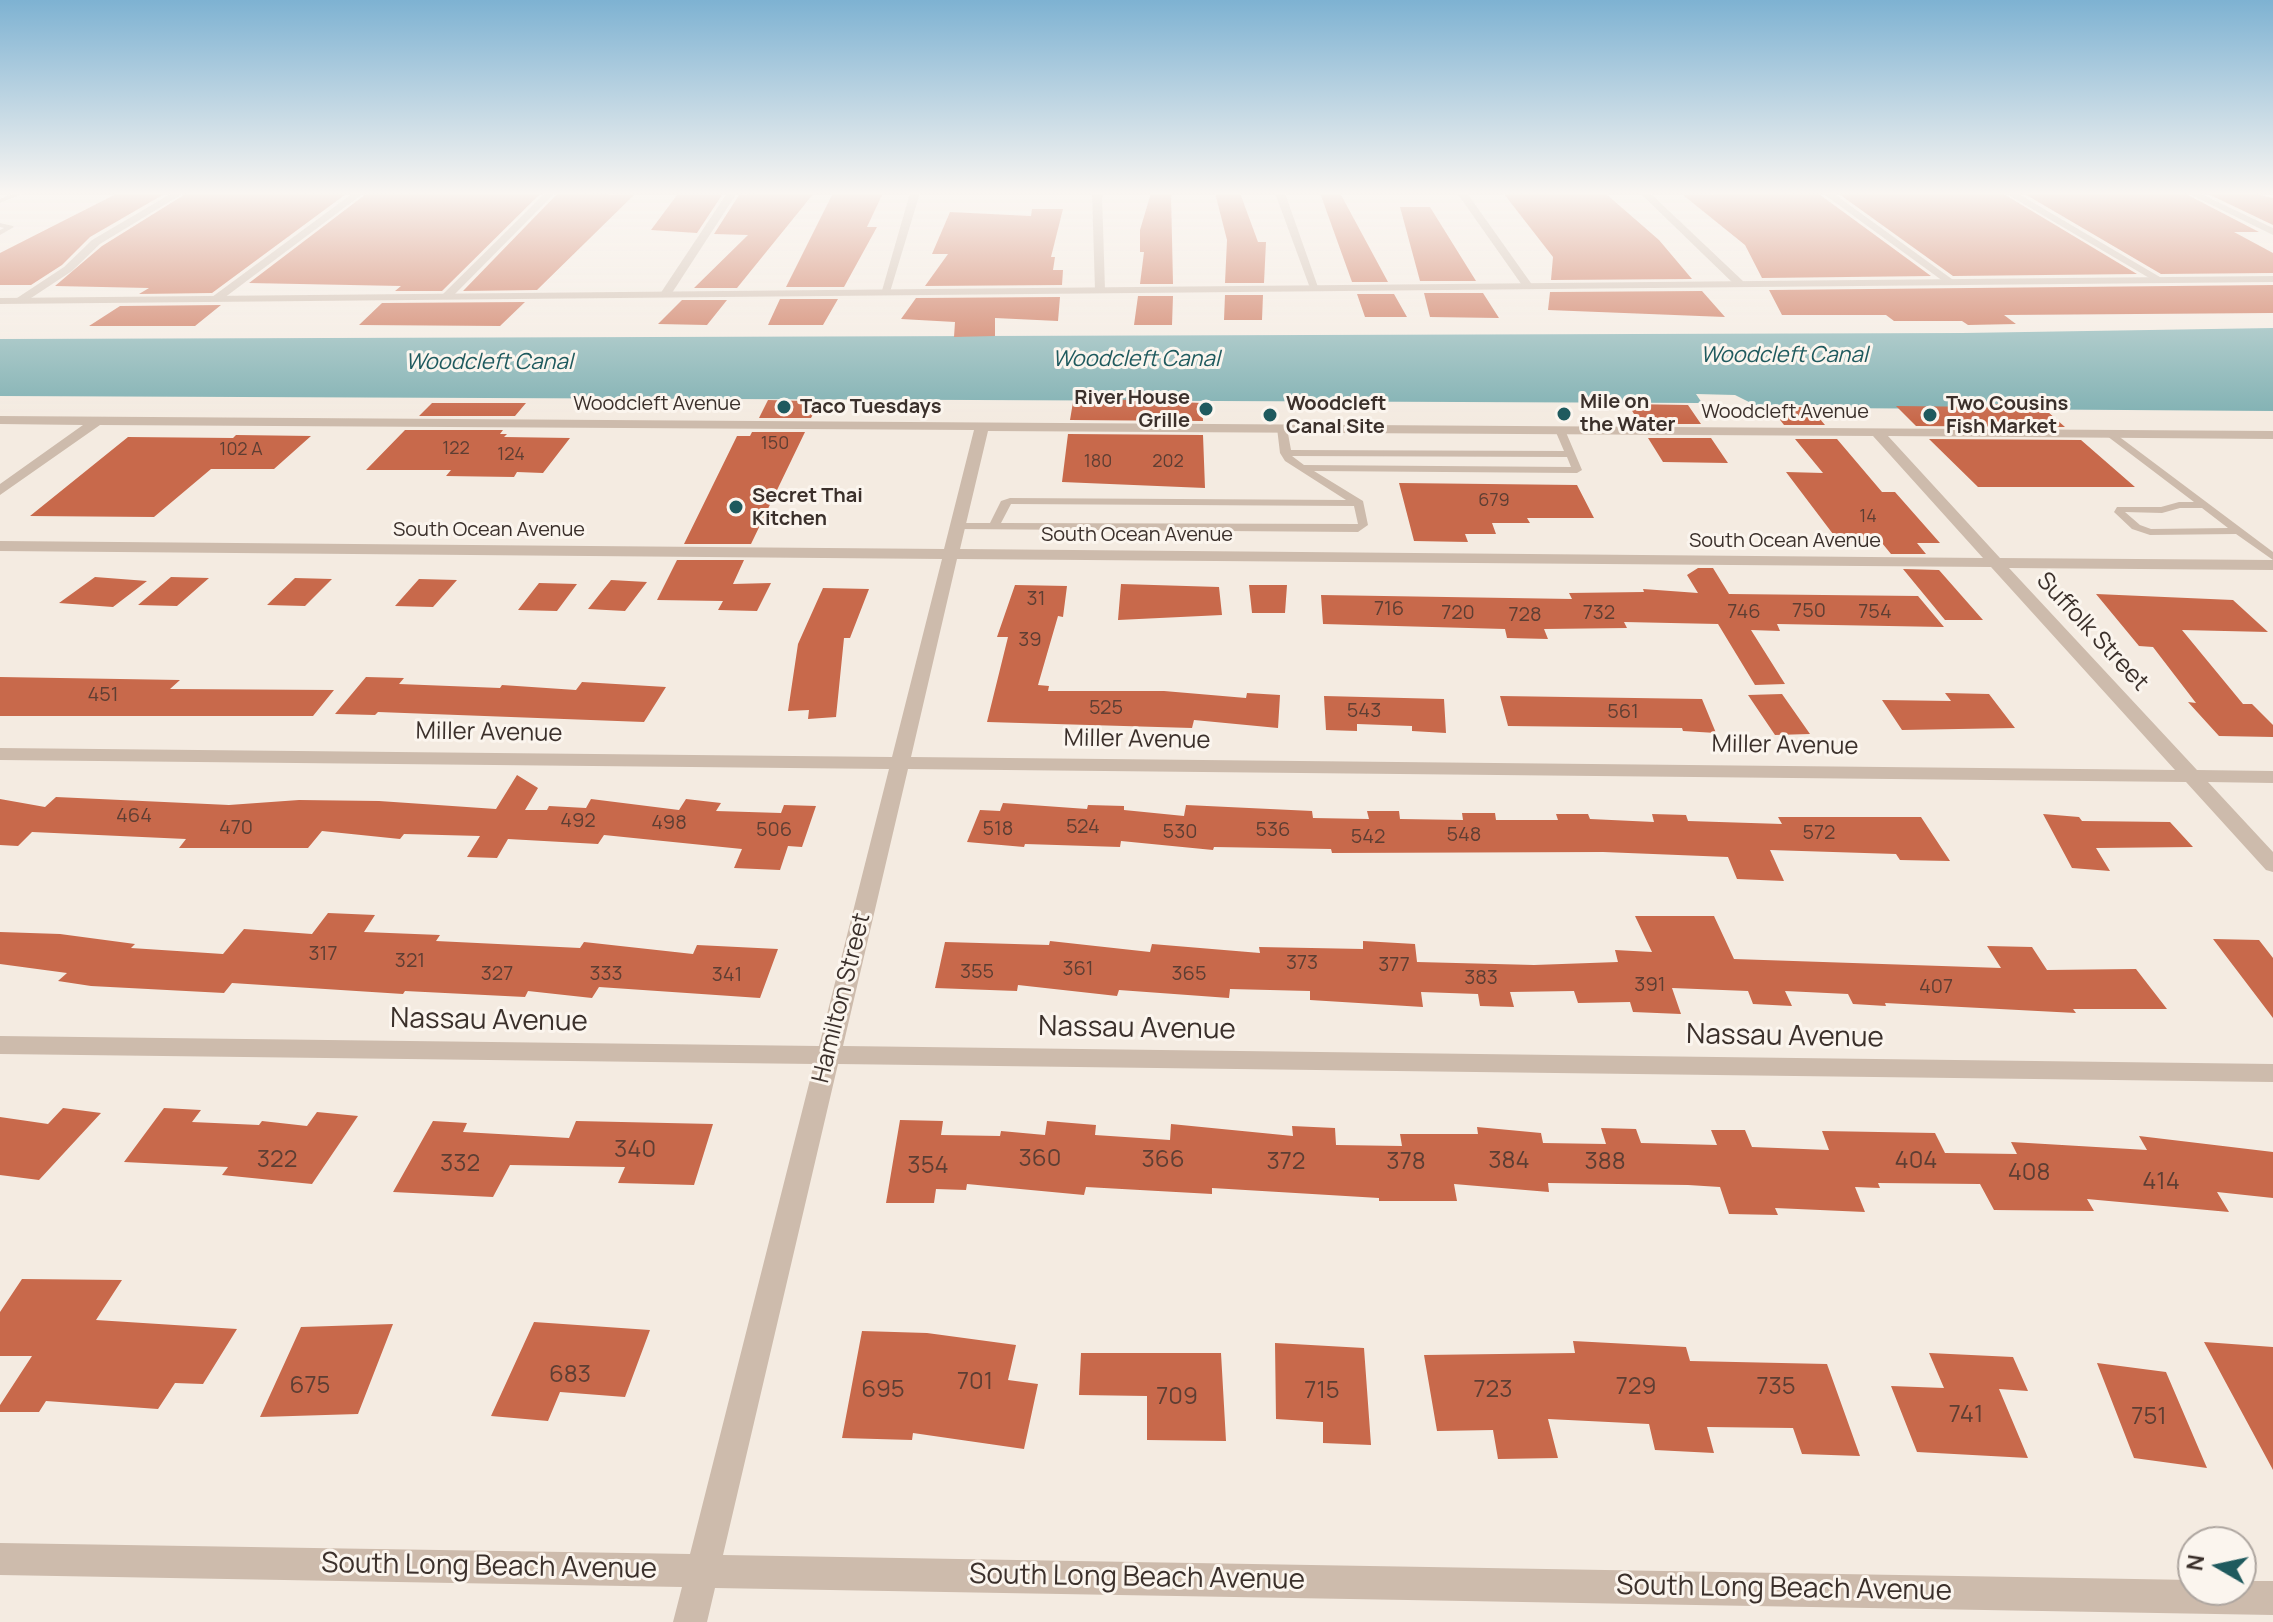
<!DOCTYPE html>
<html>
<head>
<meta charset="utf-8">
<style>
  body { margin:0 }
  #map { position:relative; width:2273px; height:1622px; overflow:hidden; background:#f4ebe1; font-family:Manrope,sans-serif }
  canvas { display:block }
  .north { position:absolute; left:2177px; top:1526px; width:80px; height:80px; box-sizing:border-box; background:#fbf5ee; border:2px solid #aea6a0; border-radius:50%; rotate:279deg; font-size:22px; font-weight:700; line-height:32px; text-align:center; color:#3b302b }
  .north::after { content:''; display:block; margin:auto; width:28px; height:36px; background:#1f5a5e; clip-path:polygon(50% 0,100% 100%,50% 72%,0 100%) }
</style>
</head>
<body>
<div id="map">
<canvas width="2273" height="1622"></canvas>
<div class="north">N</div>
</div>
<script>
const g = document.querySelector('canvas').getContext('2d');
g.lineJoin = 'round';
function paint(path, color) { g.fillStyle = color; g.fill(path, 'evenodd'); }
const toPath = rows => new Path2D(rows.map(r => 'M' + r).join(''));
function stroke(path, color, width, dash) { g.strokeStyle = color; g.lineWidth = width; g.lineCap = dash ? 'butt' : 'round'; g.setLineDash(dash || []); g.stroke(path); }
function drawText(font, color, halo, rows, align = 'center') {
  g.font = font + ' Manrope,sans-serif'; g.lineWidth = 6; g.setLineDash([]); g.textBaseline = 'middle'; g.strokeStyle = halo; g.fillStyle = color; for (const [text, x, y, turn = 0] of rows) {
    g.save(); g.translate(x, y); g.rotate((+turn || 0) * Math.PI / 180); g.textAlign = isNaN(turn) ? turn : align; if (halo) g.strokeText(text, 0, 0); g.fillText(text, 0, 0); g.restore();
  }
}
const water = toPath([
  [2273,328,2273,411,1827,408,1823,405,1755,405,1735,395,1696,394,1702,403,0,396,0,339,1963,333]
]);
const building = toPath([
  [118,193,166,193,90,237,62,265,31,285,0,285,0,253],
  [187,193,346,194,212,293,139,294,149,288,55,286,102,246],
  [541,193,442,291,395,291,401,286,249,283,366,194],
  [558,193,634,195,537,290,463,291],
  [763,193,814,193,737,288,694,288,748,235,714,234,739,195],
  [833,193,883,193,867,227,877,227,844,287,786,287],
  [1151,193,1171,193,1173,284,1140,284,1144,252,1140,252,1140,230],
  [1215,193,1240,193,1258,242,1266,242,1264,283,1225,283,1227,240],
  [1320,193,1340,193,1388,282,1352,282],
  [1605,193,1659,240,1692,279,1551,280,1553,257,1504,194],
  [1711,193,1819,194,1931,276,1762,278,1745,245,1683,195,1713,195],
  [1917,193,2002,193,2137,274,1953,276,1839,194],
  [2023,193,2184,193,2259,232,2234,232,2273,253,2273,273,2161,274],
  [2206,193,2252,193,2273,198,2273,225],
  [677,195,722,195,697,233,651,230],
  [1400,207,1430,207,1476,281,1420,281],
  [1032,209,1063,209,1051,257,1055,257,1053,270,1063,270,1062,285,925,286,948,254,932,254,950,212,1031,216],
  [2273,285,2273,313,2004,315,2016,324,1968,325,1962,321,1894,321,1886,315,1782,315,1769,290],
  [1702,291,1725,317,1548,310,1550,292],
  [1424,293,1483,293,1499,318,1430,317],
  [1357,294,1394,294,1407,317,1365,317],
  [1225,295,1263,295,1262,320,1224,320],
  [1138,296,1173,296,1172,325,1134,325],
  [1060,297,1058,321,995,318,995,336,954,337,955,322,901,319,916,298],
  [780,299,838,299,823,325,768,325],
  [682,300,727,300,707,325,658,324],
  [525,302,500,326,359,325,382,303],
  [221,305,195,326,89,326,120,306],
  [1081,398,1202,403,1203,421,1070,420,1073,402,1081,402],
  [768,400,805,401,819,403,811,418,759,418],
  [432,403,526,403,515,416,419,416],
  [1628,404,1688,405,1701,424,1640,424],
  [1988,404,2039,404,2065,427,1916,426,1896,406,1992,407],
  [1770,407,1810,407,1825,425,1784,425],
  [405,430,503,430,500,434,507,434,504,437,570,438,543,473,517,472,514,477,446,476,451,470,366,470],
  [752,432,805,432,751,544,684,544,737,436,750,436],
  [1068,434,1203,435,1205,488,1062,482],
  [236,435,311,436,274,469,211,469,154,517,30,516,128,437,233,438],
  [1648,438,1711,438,1728,463,1663,462],
  [1795,439,1837,439,1882,492,1895,492,1940,543,1917,543,1926,554,1891,554,1882,543,1839,542,1786,472,1823,473],
  [1929,439,2081,440,2135,487,1978,487],
  [1399,483,1577,485,1594,518,1527,518,1530,523,1492,523,1496,534,1465,534,1468,542,1414,541],
  [677,560,744,560,733,584,771,583,757,611,718,610,723,601,657,600],
  [1698,568,1713,568,1729,594,1918,596,1944,627,1777,624,1780,631,1751,630,1785,684,1755,685,1718,624,1624,622,1627,628,1544,629,1548,639,1507,638,1505,629,1323,624,1321,595,1572,599,1569,593,1644,592,1643,589,1698,593,1687,575],
  [1903,569,1939,570,1983,620,1945,620],
  [95,577,147,581,113,607,59,603],
  [171,577,209,578,177,606,138,605],
  [295,578,332,579,305,606,267,605],
  [419,579,457,580,433,607,395,606],
  [611,580,647,582,625,611,588,609],
  [539,583,577,584,557,611,518,610],
  [1121,584,1219,587,1222,615,1118,620],
  [1015,585,1067,586,1063,617,1058,616,1038,685,1049,686,1048,691,1164,691,1246,698,1247,693,1280,695,1278,728,1194,720,1192,728,987,722,1008,637,997,637],
  [1249,585,1287,585,1285,613,1252,613],
  [823,588,869,589,850,638,844,638,836,717,808,719,809,710,788,711,798,644],
  [2096,594,2233,600,2268,632,2182,630,2243,704,2252,704,2273,725,2273,737,2219,736,2188,702,2196,703,2153,647,2139,646],
  [0,677,180,680,170,689,334,690,313,716,0,716],
  [366,677,404,678,399,684,500,688,502,685,576,690,582,682,666,687,644,722,378,712,375,715,335,714],
  [1945,693,1989,694,2015,728,1902,730,1882,700,1951,701],
  [1782,694,1810,734,1775,735,1748,695],
  [1324,696,1444,699,1446,733,1412,731,1412,726,1357,724,1357,731,1326,730],
  [1500,696,1702,699,1716,733,1683,731,1682,728,1508,726],
  [517,775,538,788,525,810,547,810,549,806,586,808,591,799,679,810,686,799,721,803,716,811,781,813,784,805,816,806,802,847,788,846,780,870,734,868,742,849,604,835,598,844,508,839,497,858,467,857,480,836,404,834,400,839,322,831,308,848,179,848,186,839,32,832,18,846,0,845,0,799,45,807,56,797,229,805,299,800,379,801,496,809],
  [1003,803,1087,809,1088,805,1124,806,1124,810,1184,816,1186,805,1312,811,1313,818,1369,819,1367,811,1399,811,1400,819,1463,820,1462,813,1495,813,1496,820,1558,820,1556,814,1588,814,1590,819,1654,822,1652,814,1686,815,1688,821,1782,824,1778,817,1921,817,1950,861,1900,860,1896,854,1770,850,1784,881,1737,879,1728,857,1603,852,1332,853,1331,849,1214,847,1213,850,1121,841,1120,847,1025,844,1024,847,967,842,980,810,1000,811],
  [2043,814,2079,817,2082,821,2170,822,2193,847,2096,848,2110,871,2072,868],
  [328,913,375,915,364,932,440,935,436,941,580,948,584,942,693,954,697,945,778,949,760,998,599,987,592,998,528,991,525,997,405,991,403,994,232,983,224,993,91,986,58,981,67,973,0,964,0,932,60,934,135,944,131,948,223,954,244,929,312,934],
  [1635,916,1714,916,1734,959,2001,968,1987,946,2032,947,2047,970,2136,969,2167,1009,2073,1009,2076,1013,1885,1003,1886,1006,1853,1004,1848,994,1785,991,1792,1006,1753,1004,1748,991,1672,988,1681,1014,1633,1012,1630,1002,1578,1003,1574,991,1510,992,1514,1007,1480,1006,1478,994,1421,992,1423,1007,1310,1000,1310,991,1230,989,1229,998,1119,990,1117,996,1018,985,1017,991,935,988,945,942,1049,945,1050,941,1150,952,1152,944,1260,953,1259,947,1363,949,1363,941,1415,944,1417,962,1534,965,1618,962,1615,950,1652,952],
  [2213,939,2259,940,2273,958,2273,1018],
  [63,1108,101,1113,39,1180,0,1175,0,1117,48,1124],
  [164,1108,201,1110,192,1122,259,1125,262,1121,307,1126,317,1112,358,1116,312,1184,222,1175,228,1167,124,1162],
  [900,1120,943,1121,941,1135,1000,1136,1001,1131,1045,1135,1047,1121,1096,1125,1095,1135,1170,1140,1171,1124,1293,1136,1292,1126,1335,1128,1336,1145,1402,1146,1400,1134,1478,1134,1477,1127,1541,1133,1543,1143,1606,1144,1601,1128,1636,1129,1641,1143,1717,1145,1711,1130,1745,1130,1752,1147,1829,1150,1822,1131,1935,1133,1945,1153,2017,1154,2011,1142,2147,1150,2139,1136,2273,1152,2273,1198,2217,1192,2229,1212,2087,1199,2094,1211,1994,1210,1980,1184,1878,1183,1880,1188,1855,1187,1865,1212,1775,1208,1778,1215,1729,1214,1720,1187,1688,1185,1548,1183,1549,1192,1454,1184,1457,1201,1379,1201,1379,1198,1212,1188,1212,1194,1086,1187,1084,1195,967,1184,966,1190,936,1189,934,1203,886,1203],
  [433,1121,467,1123,463,1132,569,1138,576,1121,713,1124,694,1185,618,1183,625,1167,510,1165,493,1197,393,1192],
  [22,1279,122,1280,96,1320,237,1329,203,1384,175,1383,158,1409,46,1401,39,1412,0,1412,0,1405,32,1356,0,1356,0,1312],
  [534,1322,650,1330,625,1397,560,1392,548,1421,491,1416],
  [393,1324,358,1414,260,1417,301,1327],
  [862,1331,927,1333,1016,1345,1008,1380,1038,1384,1024,1449,913,1433,912,1440,842,1438],
  [1573,1341,1686,1347,1690,1361,1827,1364,1860,1456,1802,1454,1793,1428,1707,1427,1714,1453,1655,1450,1649,1424,1548,1419,1558,1458,1498,1459,1493,1430,1437,1431,1424,1355,1575,1353],
  [2204,1342,2273,1347,2273,1470,2226,1383],
  [1275,1343,1364,1348,1371,1445,1323,1443,1323,1422,1276,1419],
  [1081,1353,1221,1353,1226,1441,1147,1440,1147,1396,1079,1395],
  [1929,1353,2013,1357,2028,1391,1999,1389,2028,1458,1917,1452,1891,1386,1944,1388],
  [2097,1363,2166,1372,2207,1468,2134,1458]
]);
const service = toPath([
  [15,193,24,193,0,203,0,199,15,193],
  [0,223,13,226,14,227,0,235,0,230,4,228,0,227,0,223],
  [1282,425,1287,428,1291,450,1564,451,1555,430,1560,427,1565,430,1582,470,1577,473,1314,471,1363,501,1368,525,1358,532,957,529,952,526,957,523,990,523,1001,501,1010,498,1346,500,1285,461,1280,453,1277,428,1282,425],
  [1292,456,1567,457,1571,467,1304,465,1292,456],
  [1011,504,1354,506,1358,524,1001,523,1011,504],
  [2107,432,2113,432,2273,552,2273,560,2236,534,2150,535,2132,529,2114,512,2117,507,2161,507,2179,502,2194,502,2107,436,2107,432],
  [2180,508,2202,508,2228,528,2151,529,2140,525,2125,512,2162,513,2180,508]
]);
const minor = toPath([
  [172,193,184,193,100,244,72,271,25,302,17,302,17,298,64,267,92,240,172,193],
  [353,193,364,193,220,301,212,301,212,297,353,193],
  [545,193,555,193,451,298,443,298,443,294,545,193],
  [727,193,737,193,670,296,662,296,660,294,727,193],
  [910,193,920,193,890,292,881,294,910,193],
  [1092,193,1102,193,1105,290,1100,293,1095,290,1092,193],
  [1275,193,1285,193,1319,290,1310,288,1275,193],
  [1457,193,1467,193,1533,286,1532,288,1524,288,1457,193],
  [1640,193,1650,193,1744,282,1744,286,1736,286,1640,193],
  [1822,193,1833,193,1956,282,1947,284,1822,193],
  [2005,193,2017,193,2165,280,2156,282,2005,193],
  [2187,193,2199,193,2273,228,2273,235,2187,193],
  [0,416,2273,431,2273,439,1888,436,2000,558,2273,560,2273,570,2009,568,2197,770,2273,771,2273,783,2208,782,2273,852,2273,872,2266,870,2186,782,908,769,843,1046,2273,1064,2273,1082,838,1064,723,1555,2193,1580,2193,1590,2241,1590,2241,1581,2273,1581,2273,1615,715,1588,707,1622,673,1622,682,1587,0,1575,0,1543,690,1554,814,1064,0,1054,0,1036,819,1046,889,769,0,760,0,748,892,757,942,559,0,551,0,541,944,549,974,430,100,425,0,495,0,484,83,425,0,424,0,416],
  [988,431,1873,436,1983,558,960,549,988,431],
  [957,559,1991,567,2175,770,911,757,957,559]
]);
const tertiary = toPath([
  [2273,276,2273,282,0,304,0,298,2273,276]
]);
const markers = [
  [784,407,8,"#1f5a5e"],
  [1206,409,8,"#1f5a5e"],
  [1564,414,8,"#1f5a5e"],
  [1270,415,8,"#1f5a5e"],
  [1930,415,8,"#1f5a5e"],
  [736,507,8,"#1f5a5e"]
];
const farNumbernames = [
  ["150",775,444],
  ["122",456,449],
  ["102 A",241,450],
  ["124",511,455],
  ["180",1098,462],
  ["202",1168,462],
  ["679",1494,501],
  ["14",1868,517]
];
const farPoinames = [
  ["River House",1190,398,"right"],
  ["Grille",1190,421,"right"],
  ["Mile on",1580,402],
  ["the Water",1580,425],
  ["Woodcleft",1286,404],
  ["Canal Site",1286,427],
  ["Two Cousins",1946,404],
  ["Fish Market",1946,427],
  ["Taco Tuesdays",800,407],
  ["Secret Thai",752,496],
  ["Kitchen",752,519]
];
const farStreetnames = [
  ["Woodcleft Avenue",657,404],
  ["Woodcleft Avenue",1785,412],
  ["South Ocean Avenue",489,530],
  ["South Ocean Avenue",1137,535],
  ["South Ocean Avenue",1785,541]
];
const numberNames = [
  ["31",1036,599],
  ["716",1389,609],
  ["750",1809,611],
  ["746",1744,612],
  ["754",1875,612],
  ["720",1458,613],
  ["732",1599,613],
  ["728",1525,615],
  ["39",1030,640],
  ["451",103,695],
  ["525",1106,708],
  ["543",1364,711],
  ["561",1623,712],
  ["464",134,816],
  ["492",578,821],
  ["498",669,823],
  ["524",1083,827],
  ["470",236,828],
  ["518",998,829],
  ["506",774,830],
  ["536",1273,830],
  ["530",1180,832],
  ["572",1819,833],
  ["548",1464,835],
  ["542",1368,837],
  ["317",323,954],
  ["321",410,961],
  ["373",1302,963],
  ["377",1394,965],
  ["361",1078,969],
  ["355",977,972],
  ["327",497,974],
  ["333",606,974],
  ["365",1189,974],
  ["341",727,975],
  ["383",1481,978],
  ["391",1650,985],
  ["407",1936,987]
];
const farWaternames = [
  ["Woodcleft Canal",1784,356],
  ["Woodcleft Canal",1136,360],
  ["Woodcleft Canal",489,363]
];
const streetNames = [
  ["Suffolk Street",2092,632,47],
  ["Miller Avenue",489,733,1],
  ["Miller Avenue",1137,740,1],
  ["Miller Avenue",1785,746,1],
  ["Hamilton Street",842,998,-76]
];
const nearNumbernames = [
  ["340",635,1150],
  ["360",1040,1159],
  ["322",277,1160],
  ["366",1163,1160],
  ["384",1509,1161],
  ["404",1916,1161],
  ["372",1286,1162],
  ["378",1406,1162],
  ["388",1605,1162],
  ["332",460,1164],
  ["354",928,1166],
  ["408",2029,1173],
  ["414",2161,1182],
  ["683",570,1375],
  ["701",975,1382],
  ["675",310,1386],
  ["729",1636,1387],
  ["735",1776,1387],
  ["695",883,1390],
  ["723",1493,1390],
  ["715",1322,1391],
  ["709",1177,1397],
  ["741",1966,1415],
  ["751",2149,1417]
];
const nearStreetnames = [
  ["Nassau Avenue",489,1021,1],
  ["Nassau Avenue",1137,1029,1],
  ["Nassau Avenue",1785,1037,1],
  ["South Long Beach Avenue",489,1567,1],
  ["South Long Beach Avenue",1137,1578,1],
  ["South Long Beach Avenue",1784,1589,1]
];
paint(water, '#7fb0b2');
paint(building, '#c8694b');
paint(service, '#cdbbac');
paint(minor, '#cdbbac');
paint(tertiary, '#cdbbac');
const sky = g.createLinearGradient(0, 0, 0, 420);
sky.addColorStop(0, '#7eb2d2');
sky.addColorStop(0.46, '#faf6f2');
sky.addColorStop(1, '#faf6f200');
g.fillStyle = sky;
g.fillRect(0, 0, 2273, 420);
for (const [x, y, r, color] of markers) { const dot = new Path2D(); dot.arc(x, y, r, 0, 2 * Math.PI); g.fillStyle = color; g.fill(dot); stroke(dot, '#fbf5ee', 3); }
drawText('18px', '#5e3e33', null, farNumbernames);
drawText('bold 20px', '#3b302b', '#fbf5ee', farPoinames, 'left');
drawText('20px', '#3b302b', '#fbf5ee', farStreetnames);
drawText('20px', '#5e3e33', null, numberNames);
drawText('italic 22px', '#1f5a5e', '#fbf5ee', farWaternames);
drawText('24px', '#3b302b', '#fbf5ee', streetNames);
drawText('24px', '#5e3e33', null, nearNumbernames);
drawText('28px', '#3b302b', '#fbf5ee', nearStreetnames);
</script>
</body>
</html>
